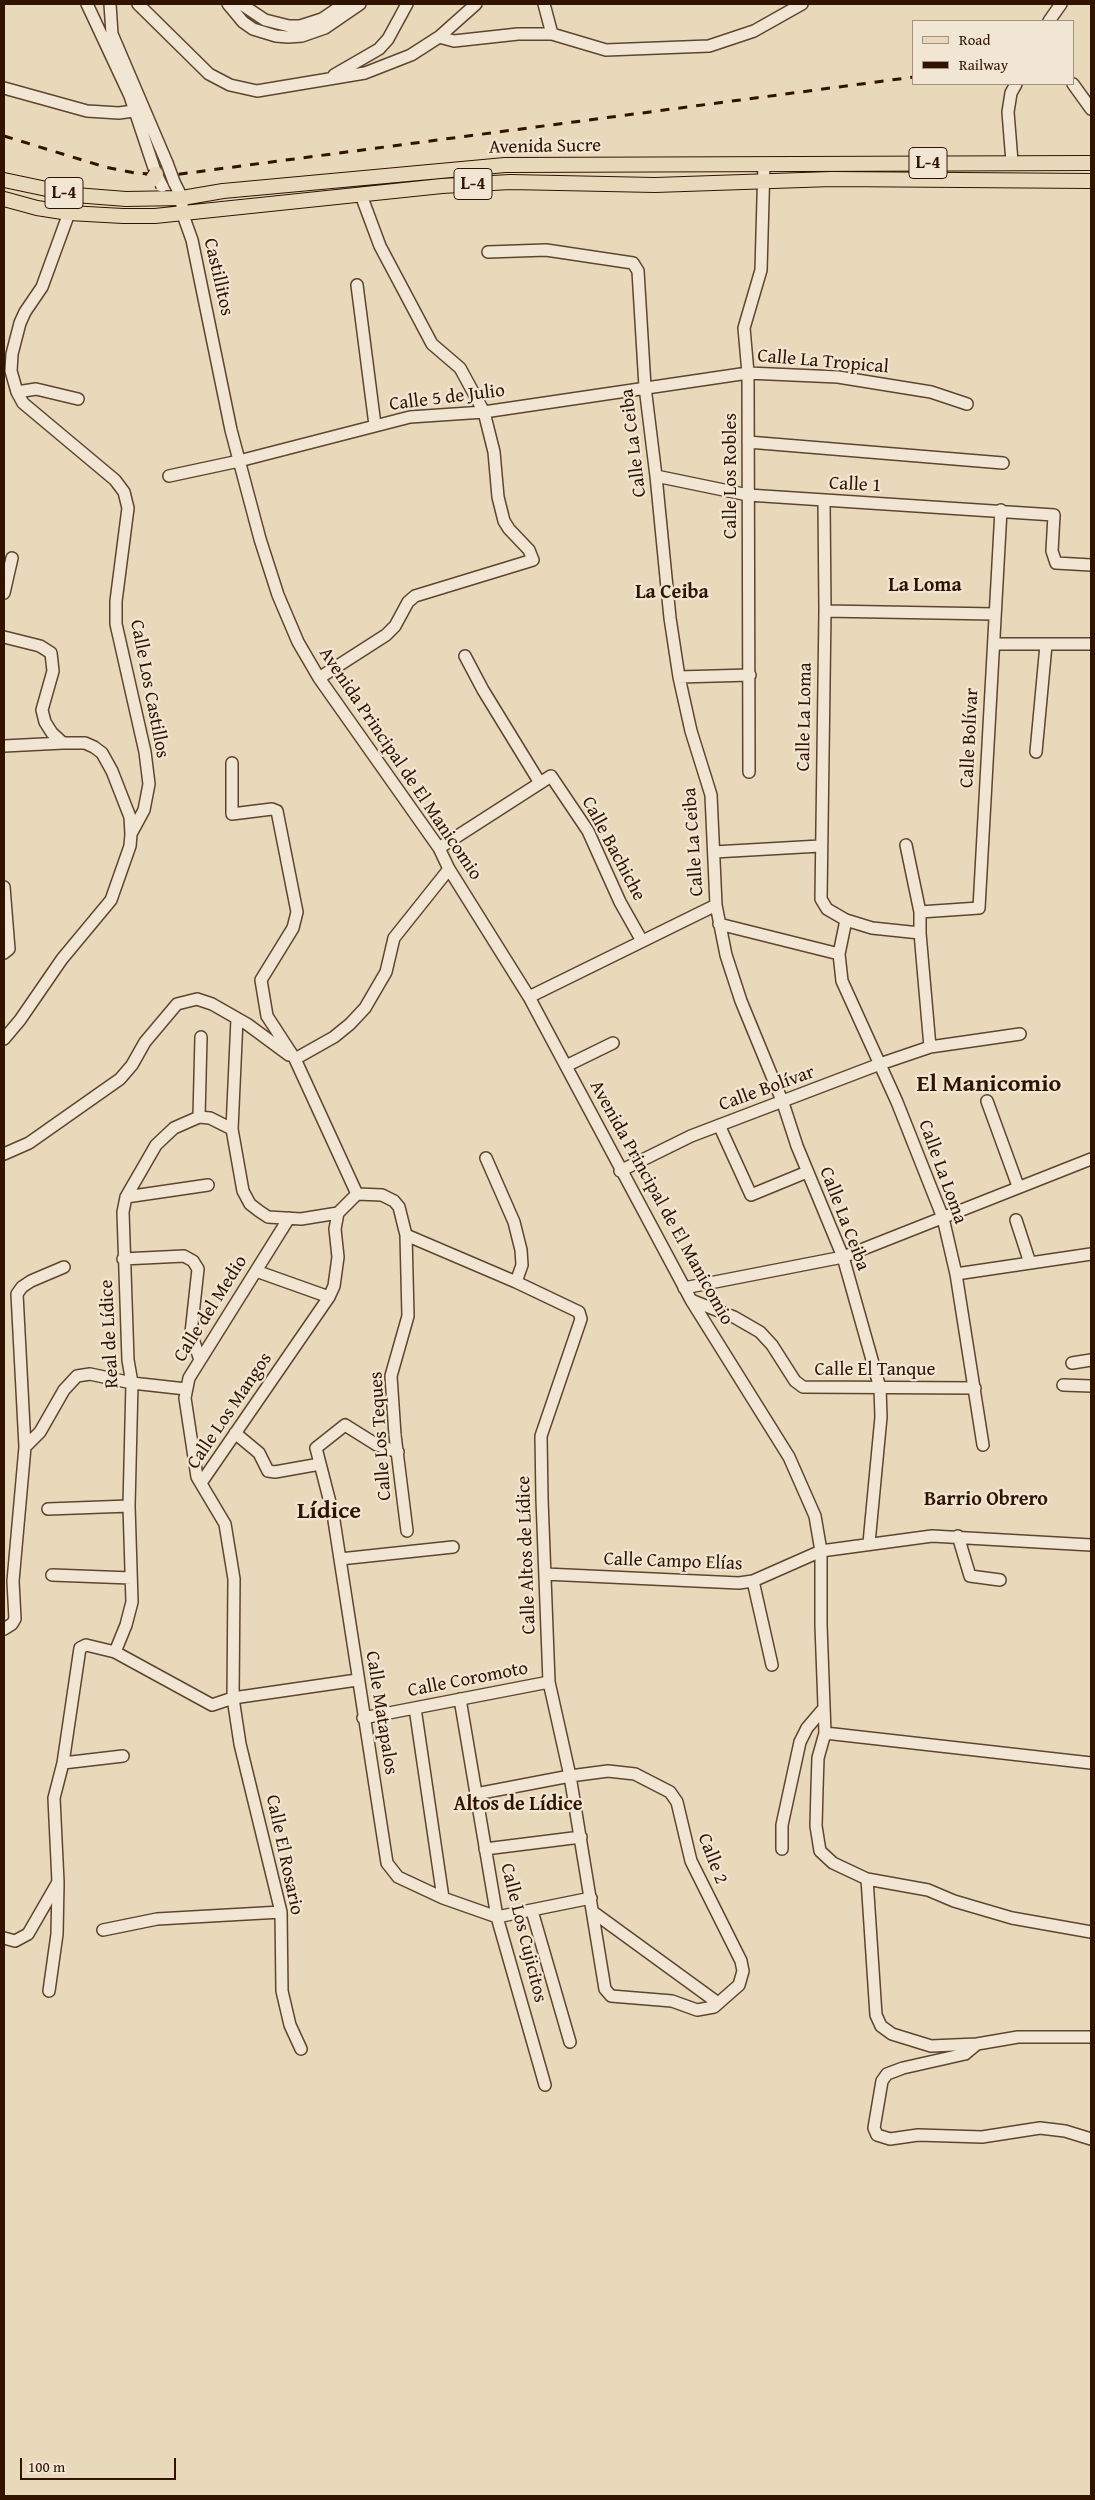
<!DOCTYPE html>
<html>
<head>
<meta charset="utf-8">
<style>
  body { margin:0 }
  #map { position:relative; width:1095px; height:2500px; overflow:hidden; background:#e9d9bb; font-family:"Gentium Book Plus",serif }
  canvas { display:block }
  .frame { position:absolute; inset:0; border:5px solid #301400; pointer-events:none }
  .legend { position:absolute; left:912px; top:20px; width:162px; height:65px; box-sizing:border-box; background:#f1e6d3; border:1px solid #a4927f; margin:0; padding:6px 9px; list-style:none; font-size:15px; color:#301400 }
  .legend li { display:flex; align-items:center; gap:10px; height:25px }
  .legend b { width:25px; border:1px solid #a4927f }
  .scale { position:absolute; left:20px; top:2458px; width:156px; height:22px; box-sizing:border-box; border:2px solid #301400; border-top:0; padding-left:6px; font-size:15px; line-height:18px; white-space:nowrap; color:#301400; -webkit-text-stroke:4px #f1e6d3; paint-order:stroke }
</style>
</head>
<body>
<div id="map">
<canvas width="1095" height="2500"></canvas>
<div class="frame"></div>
<ul class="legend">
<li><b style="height:6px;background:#e9d9bb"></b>Road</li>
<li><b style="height:6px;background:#301400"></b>Railway</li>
</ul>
<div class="scale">100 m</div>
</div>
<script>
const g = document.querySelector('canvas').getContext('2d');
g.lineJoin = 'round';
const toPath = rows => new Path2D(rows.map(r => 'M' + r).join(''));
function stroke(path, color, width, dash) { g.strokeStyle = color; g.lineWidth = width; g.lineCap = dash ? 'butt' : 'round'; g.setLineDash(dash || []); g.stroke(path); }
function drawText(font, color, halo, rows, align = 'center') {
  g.font = font + ' "Gentium Book Plus",serif'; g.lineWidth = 4.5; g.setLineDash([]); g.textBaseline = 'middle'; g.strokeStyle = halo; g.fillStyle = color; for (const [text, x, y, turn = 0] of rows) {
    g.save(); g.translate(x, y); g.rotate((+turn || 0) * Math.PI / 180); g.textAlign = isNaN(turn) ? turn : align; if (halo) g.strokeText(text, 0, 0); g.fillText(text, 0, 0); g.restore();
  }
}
const minor = toPath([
  [87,4,130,96,156,174],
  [110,4,112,34,167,163],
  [138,4,209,74,230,85,257,91,365,73,411,55,439,37,454,41,518,34,552,34,606,50,709,46,754,31,802,4],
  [228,4,243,22,253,29,276,36,288,37,302,36,325,28,360,4],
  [241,4,265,20,289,26,300,26,322,19,344,4],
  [544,4,552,34],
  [1049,21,1061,4],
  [439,37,476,4],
  [334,75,379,49,388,39,407,4],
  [1073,84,1091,109],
  [4,88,87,111,119,113,141,110],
  [1012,162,1008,112,1011,93,1016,84],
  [174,182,182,198,182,212,192,240,231,430,260,539,278,595,298,642,319,678,439,848,449,869,529,997,691,1300,789,1457,815,1516,821,1551,821,1625,825,1733,818,1758,817,1788,816,1826,820,1851,833,1863,867,1879,928,1890,954,1901,1012,1918,1091,1932],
  [488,252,546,250,633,263,638,271,645,387,656,476,670,618,679,677,691,731,711,795,716,905,726,955,741,1001,783,1103,797,1146,843,1257,880,1388,881,1417,869,1543],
  [357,285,375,425],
  [17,392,36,389,78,399],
  [748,442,1003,463],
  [169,476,239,461,410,417,484,412,748,373,838,377,931,392,967,404],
  [656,476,748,495,1054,515,1052,551,1056,563,1091,565],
  [824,502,825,611,821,899,827,909,846,920,872,928,920,933],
  [4,593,12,558],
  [825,611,995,614],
  [4,637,40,646,51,653,53,671,42,710,45,722,52,733,63,743],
  [994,644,1091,644],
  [465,656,483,690,540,783],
  [679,677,750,675],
  [319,678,386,635,395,626,408,602,415,596,533,560,529,550,509,529,504,521,498,497,494,452,484,412,460,368,432,344,380,246,361,195],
  [4,746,63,743,85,743,94,747,102,753,112,771,130,817,131,834],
  [1036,752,1046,645],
  [232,763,232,814,272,809,277,811,297,912,293,928,261,980,267,1016,295,1059,357,1194],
  [749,772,748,373,744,328,761,270,764,164],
  [906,845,920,912,920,933,930,1047],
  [439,848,551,776,588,831,620,902,642,941],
  [714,852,820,846],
  [4,887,9,949,4,953],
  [920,912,979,908,1001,510],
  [846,920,839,954,842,981,897,1102,943,1218,956,1274,983,1445],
  [719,924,839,954],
  [529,997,716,905],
  [4,1039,20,1020,62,959,111,900,130,846,131,834,144,810,149,784,145,752,116,624,116,601,128,508,124,492,115,480,23,403,17,392,11,371,12,354,20,323,25,312,42,287,69,213],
  [295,1059,334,1037,350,1024,365,1008,386,972,394,938,449,869],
  [566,1066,613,1043],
  [987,1101,1018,1186],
  [199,1117,201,1037],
  [719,1125,751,1195,807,1172],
  [232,1129,237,1019],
  [4,1154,29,1143,120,1079,132,1065,145,1042,177,1004,197,999,212,1004,247,1024,289,1055],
  [486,1158,514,1222,521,1250,522,1265,516,1282],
  [620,1171,691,1136,880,1064,930,1047,1020,1034],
  [357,1194,382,1195,394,1201,399,1207,406,1235,408,1316,391,1376,395,1435,407,1531],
  [126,1197,208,1185],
  [338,1213,301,1219,268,1217,259,1211,250,1204,243,1191,232,1129,210,1118,199,1117,174,1128,156,1145,126,1197,123,1212,128,1360,132,1383,129,1506,132,1602,126,1625,115,1652,212,1705,233,1698,357,1680],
  [338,1213,357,1194],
  [289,1218,189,1378,185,1398,197,1477,225,1524,234,1579,233,1698,240,1744,281,1912,282,1991,290,2025,301,2049],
  [1016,1220,1030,1263],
  [406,1235,516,1282,579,1312,581,1319,541,1436,542,1499,549,1682,570,1776,605,1989,611,1996,672,2001,697,2010,714,2007,739,1985,743,1971,741,1961,691,1861,677,1802,670,1792,635,1774,608,1771,570,1776,476,1794],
  [123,1259,184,1256,193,1261,198,1269,191,1333,200,1360],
  [256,1271,329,1297],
  [956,1274,1091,1254],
  [684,1288,843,1257,1091,1159],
  [691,1300,734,1317,760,1332,772,1345,795,1381,803,1387,975,1388],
  [1072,1363,1091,1360],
  [1063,1385,1091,1386],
  [235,1433,259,1453,268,1471,275,1472,320,1464],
  [25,1447,40,1432,64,1390,77,1376,90,1374,132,1383,186,1389],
  [398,1452,377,1445,345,1425,316,1448,333,1514,387,1863,398,1877,443,1898,497,1917,591,1898],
  [201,1483,329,1297,334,1286,338,1257,335,1229,338,1213],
  [48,1509,129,1506],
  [958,1536,970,1576,1000,1580],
  [340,1559,453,1547],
  [545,1574,739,1583,753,1581,821,1551,932,1536,1091,1545],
  [52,1575,131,1578],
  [753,1581,772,1665],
  [4,1629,12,1624,15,1619,13,1581,25,1447,17,1294,22,1287,31,1281,64,1267],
  [460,1699,497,1917,545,2085],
  [415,1708,443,1898],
  [363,1718,549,1682],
  [825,1733,1091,1763],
  [63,1763,123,1756],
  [485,1849,581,1837],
  [782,1849,782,1825,800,1742,807,1728,824,1708],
  [867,1879,876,2015,881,2026,892,2034,931,2046,977,2044,1018,2037,1091,2037],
  [532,1911,570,2042],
  [593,1912,718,2003],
  [103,1930,157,1919,281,1912],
  [4,1938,15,1941,28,1934,58,1882,54,1798,63,1763,80,1648,86,1645,115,1652],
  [49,1991,57,1934,58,1884],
  [977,2044,965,2054,903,2068,887,2074,882,2081,874,2128,877,2135,890,2139,918,2135,982,2137,1040,2128,1065,2131,1091,2139]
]);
const major = toPath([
  [4,180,75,195,126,199,182,198,223,191,505,165,1091,163],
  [4,199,37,208,69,213,123,216,155,216,442,186,510,182,655,185,832,179,1091,181]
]);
const rail = toPath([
  [4,136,105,167,135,173,173,175,914,77]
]);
const minorBridge = toPath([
  [167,163,174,182],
  [156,174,162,186]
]);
const majorBridge = toPath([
  [152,180,156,174]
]);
const shields = [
  [928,163,38],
  [473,184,38],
  [64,193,38]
];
const shieldNames = [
  ["L-4",928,163],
  ["L-4",473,184],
  ["L-4",64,193]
];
const streetNames = [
  ["Avenida Sucre",545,147,-1],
  ["Castillitos",218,277,77],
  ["Calle La Tropical",823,362,5],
  ["Calle 5 de Julio",447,398,-7],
  ["Calle La Ceiba",634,443,-97],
  ["Calle Los Robles",731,476,-90],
  ["Calle 1",855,485,3],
  ["Calle Los Castillos",149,689,79],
  ["Calle La Loma",805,717,-89],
  ["Calle Bolívar",970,738,-87],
  ["Avenida Principal de El Manicomio",400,764,56],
  ["Calle La Ceiba",694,842,-94],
  ["Calle Bachiche",613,849,62],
  ["Calle Bolívar",767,1089,-20],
  ["Calle La Loma",942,1172,70],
  ["Avenida Principal de El Manicomio",661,1203,61],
  ["Calle La Ceiba",844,1219,69],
  ["Calle del Medio",211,1309,-58],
  ["Real de Lídice",110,1334,-93],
  ["Calle El Tanque",875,1370],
  ["Calle Los Mangos",230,1411,-56],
  ["Calle Los Teques",381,1436,-94],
  ["Calle Altos de Lídice",527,1555,-92],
  ["Calle Campo Elías",673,1562,2],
  ["Calle Coromoto",468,1680,-11],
  ["Calle Matapalos",381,1713,81],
  ["Calle El Rosario",284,1855,78],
  ["Calle 2",712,1859,69],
  ["Calle Los Cujicitos",523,1933,76]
];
const neighbourhoodNames = [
  ["La Loma",925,586],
  ["La Ceiba",672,593],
  ["Barrio Obrero",986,1500],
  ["Altos de Lídice",518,1805]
];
const districtNames = [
  ["El Manicomio",989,1085],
  ["Lídice",329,1512]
];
stroke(minor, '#5e452f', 14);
stroke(major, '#301400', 16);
stroke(minor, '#f1e6d3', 11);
stroke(major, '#e9d9bb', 14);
stroke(rail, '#301400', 3, [9, 9]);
stroke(minorBridge, '#5e452f', 14, []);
stroke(majorBridge, '#301400', 16, []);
stroke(minorBridge, '#f1e6d3', 11);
stroke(majorBridge, '#e9d9bb', 14);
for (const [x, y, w] of shields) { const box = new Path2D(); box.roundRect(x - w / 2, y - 15.5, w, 31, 4); g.fillStyle = '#f1e6d3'; g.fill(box); stroke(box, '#301400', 1); }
drawText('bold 18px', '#301400', null, shieldNames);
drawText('19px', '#301400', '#f1e6d3', streetNames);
drawText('bold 20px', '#301400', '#f1e6d3', neighbourhoodNames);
drawText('bold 24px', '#301400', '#f1e6d3', districtNames);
</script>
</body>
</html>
